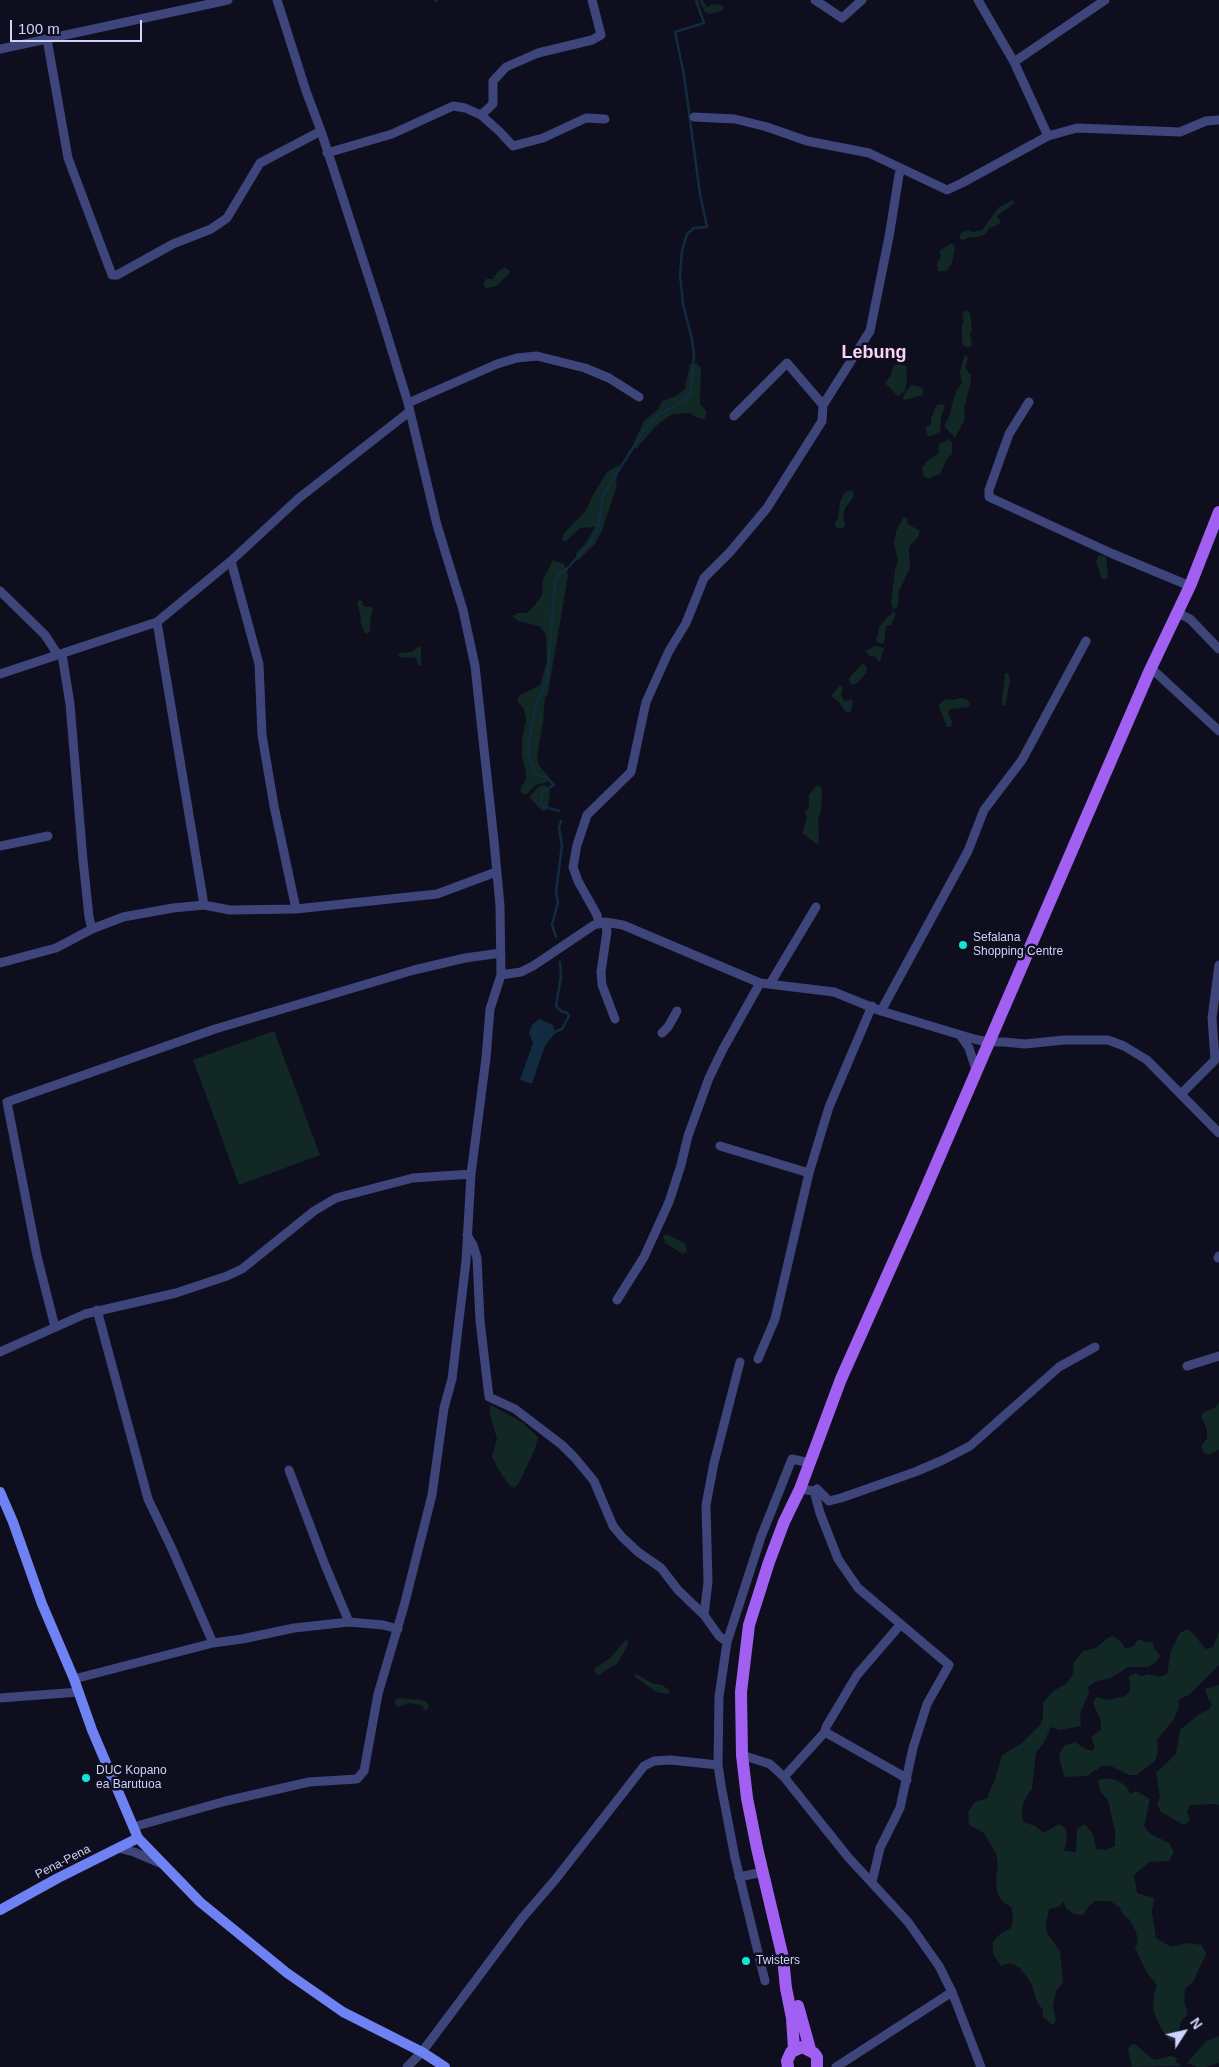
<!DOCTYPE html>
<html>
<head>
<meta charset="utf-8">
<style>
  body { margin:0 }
  #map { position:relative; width:1219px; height:2067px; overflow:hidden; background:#0e0e1f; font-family:Arial,sans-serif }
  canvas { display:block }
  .north { position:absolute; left:1159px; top:2007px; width:50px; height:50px; -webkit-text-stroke:4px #0e0e1f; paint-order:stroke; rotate:55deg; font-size:14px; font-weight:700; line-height:20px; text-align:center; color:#d0d2fb }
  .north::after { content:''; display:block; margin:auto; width:18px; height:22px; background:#d0d2fb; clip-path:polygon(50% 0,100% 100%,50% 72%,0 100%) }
  .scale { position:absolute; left:10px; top:20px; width:132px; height:22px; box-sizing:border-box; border:2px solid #d0d2fb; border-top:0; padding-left:6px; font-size:15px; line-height:18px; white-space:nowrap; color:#d0d2fb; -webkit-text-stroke:4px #0e0e1f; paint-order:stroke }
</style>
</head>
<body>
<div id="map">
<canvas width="1219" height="2067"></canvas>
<div class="north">N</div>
<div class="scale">100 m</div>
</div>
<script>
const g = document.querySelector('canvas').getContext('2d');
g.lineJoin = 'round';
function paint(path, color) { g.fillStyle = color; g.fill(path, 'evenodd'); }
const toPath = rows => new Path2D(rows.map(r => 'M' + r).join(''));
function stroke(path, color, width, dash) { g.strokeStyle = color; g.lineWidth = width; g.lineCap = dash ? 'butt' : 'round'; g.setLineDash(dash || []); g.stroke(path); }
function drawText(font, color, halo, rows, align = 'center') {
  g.font = font + ' Arial,sans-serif'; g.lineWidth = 5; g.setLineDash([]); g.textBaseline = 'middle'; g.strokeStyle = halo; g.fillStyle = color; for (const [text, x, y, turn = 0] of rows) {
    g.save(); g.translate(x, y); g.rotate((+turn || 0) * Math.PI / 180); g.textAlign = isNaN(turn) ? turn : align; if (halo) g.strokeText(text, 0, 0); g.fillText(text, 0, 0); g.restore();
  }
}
const green = toPath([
  [699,0,703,0,707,7,712,4,721,5,724,7,722,11,710,14,705,12],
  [1013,200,1015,203,997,216,1001,222,999,224,990,228,985,234,977,237,970,237,964,240,959,239,961,233,967,230,973,232,982,230,999,207],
  [952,243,955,247,952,263,946,271,938,271,937,264,941,256,939,251],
  [505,268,509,270,510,273,496,286,488,288,485,287,483,284,486,279,493,279,498,271],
  [966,310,970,313,972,330,970,334,972,346,968,348,963,345,962,340,962,323,964,322,962,314],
  [965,354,968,358,965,368,971,375,971,381,964,409,965,419,955,438,944,426,949,417,956,391,962,383,960,372],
  [696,363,701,368,700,404,706,411,705,418,703,419,698,418,690,413,672,414,657,425,637,448,635,448,634,442,644,421,658,409,662,401,676,396,685,389,690,364],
  [899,364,906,366,907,381,905,391,898,396,885,383,890,377,894,365],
  [911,385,918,386,923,389,923,395,905,400,903,398,904,395],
  [941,404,945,406,941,417,940,432,929,437,926,431,926,427,931,424,931,419,936,406],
  [949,439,952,443,952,454,947,459,940,474,928,479,924,476,922,469,927,461,939,453,939,444],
  [618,465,620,469,617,475,616,488,602,531,595,544,579,560,576,559,576,553,585,544,595,527,580,528,565,542,562,539,564,533,586,511,593,495,607,472],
  [852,490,854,493,853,498,845,508,843,515,845,524,843,528,837,528,834,524,838,519,840,502,845,492],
  [903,518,907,518,908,524,920,531,918,537,910,545,909,550,910,568,899,591,898,607,893,609,891,604,895,570,898,560,894,544,896,531],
  [1099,555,1106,556,1108,577,1104,580,1101,577,1096,561],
  [553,560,564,564,568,575,548,693,545,697,543,721,537,757,539,765,549,777,547,782,536,785,526,795,523,794,520,790,526,779,526,772,522,757,522,738,526,720,524,709,517,701,520,695,537,687,541,683,547,660,546,634,539,626,518,621,512,616,518,613,527,613,535,605,542,595,543,580],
  [359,600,362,601,364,607,371,607,374,610,371,614,370,631,368,634,365,633,360,621,361,618,357,603],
  [893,611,895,612,895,617,891,625,886,626,884,643,878,643,876,639,879,632,878,629,887,617,891,615],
  [419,646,421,648,421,665,418,665,416,658,399,657,398,655,400,653,412,652],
  [876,646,884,648,880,662,874,656,870,656,865,651],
  [864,664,867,669,866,673,857,683,852,685,849,681,850,677,861,665],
  [1008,673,1010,681,1005,706,1002,705,1002,699,1005,674],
  [840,685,843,688,841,694,844,701,852,700,853,705,850,712,846,712,838,701,831,696],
  [961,698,967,699,970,703,969,707,952,709,948,712,952,722,951,727,947,727,938,705,946,699,952,700],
  [546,785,550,791,548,808,544,811,539,808,529,797,539,786],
  [816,786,821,787,822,791,821,812,818,817,819,842,817,844,802,833,807,819,805,812,809,808,809,795],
  [274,1031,320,1155,239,1185,193,1060],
  [666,1234,685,1243,687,1252,683,1254,665,1243,663,1236],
  [1219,1402,1219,1450,1208,1455,1204,1453,1201,1446,1207,1439,1207,1430,1201,1416,1204,1412,1215,1408],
  [491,1405,523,1423,538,1437,535,1449,519,1483,514,1488,509,1485,498,1469,492,1456,497,1439,489,1411],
  [1187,1629,1194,1634,1205,1649,1213,1647,1219,1632,1219,1665,1190,1694,1178,1700,1179,1707,1174,1719,1157,1740,1158,1752,1155,1761,1137,1775,1129,1775,1111,1766,1102,1766,1087,1776,1065,1777,1061,1765,1059,1754,1065,1745,1076,1742,1083,1748,1092,1751,1095,1747,1091,1737,1101,1730,1101,1721,1093,1703,1096,1697,1107,1700,1125,1696,1130,1690,1129,1676,1135,1673,1141,1676,1148,1674,1160,1677,1167,1674,1171,1651,1177,1638,1180,1633],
  [1113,1636,1121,1642,1125,1648,1133,1647,1138,1639,1146,1642,1153,1642,1154,1648,1160,1656,1154,1664,1148,1667,1128,1667,1111,1678,1097,1681,1088,1687,1089,1693,1080,1713,1081,1726,1060,1730,1051,1727,1044,1742,1036,1753,1032,1789,1026,1797,1022,1808,1023,1822,1035,1826,1044,1833,1059,1824,1066,1829,1067,1839,1064,1851,1076,1852,1077,1829,1085,1824,1093,1834,1096,1849,1105,1850,1115,1846,1115,1831,1108,1800,1100,1791,1098,1780,1107,1778,1116,1780,1126,1786,1130,1794,1136,1791,1150,1799,1144,1826,1149,1833,1169,1843,1174,1852,1169,1861,1149,1862,1134,1875,1137,1893,1154,1898,1152,1912,1156,1938,1171,1947,1187,1943,1202,1945,1206,1954,1193,1982,1185,1989,1184,2002,1188,2014,1181,2021,1177,2041,1170,2041,1161,2028,1155,2015,1153,2008,1154,1994,1157,1985,1147,1973,1135,1948,1138,1942,1136,1932,1130,1920,1123,1915,1120,1908,1110,1901,1096,1901,1089,1906,1083,1915,1074,1914,1066,1908,1063,1901,1059,1907,1049,1909,1046,1924,1047,1933,1060,1951,1063,1983,1056,1991,1053,2006,1056,2020,1053,2025,1043,2017,1043,2010,1037,2002,1031,1983,1020,1968,1010,1963,1001,1966,993,1954,993,1942,1000,1934,1011,1928,1013,1918,1011,1907,1003,1902,997,1892,996,1877,998,1866,996,1853,983,1832,969,1825,968,1812,975,1802,987,1798,995,1779,1002,1755,1022,1743,1040,1725,1043,1718,1043,1703,1053,1691,1066,1684,1073,1674,1074,1662,1083,1651,1096,1648,1106,1639],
  [627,1638,628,1645,617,1664,598,1675,594,1671,595,1668,610,1658],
  [636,1674,654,1684,662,1685,669,1690,669,1694,656,1692,634,1676],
  [1219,1685,1219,1805,1213,1804,1190,1805,1187,1812,1190,1820,1184,1825,1161,1812,1157,1804,1160,1796,1156,1773,1176,1754,1180,1730,1198,1715,1209,1709,1212,1704,1208,1699,1205,1689],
  [399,1698,422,1700,427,1702,429,1707,425,1711,422,1705,409,1703,398,1707,395,1704,395,1700],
  [1219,2036,1219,2063,1206,2067,1197,2067,1187,2063,1206,2041],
  [1135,2044,1154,2060,1171,2056,1177,2058,1176,2062,1182,2066,1132,2067,1128,2050,1130,2045]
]);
const water = toPath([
  [539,1019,553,1025,555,1033,545,1046,532,1083,529,1083,520,1080,533,1043,529,1033,532,1025]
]);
const stream = toPath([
  [436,1,437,0],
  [559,811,542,806,541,799,543,791,554,785,548,779,536,774,527,753,535,708,547,680,555,582,559,573,566,570,591,542,599,525,603,495,643,432,658,415,685,400,691,392,694,355,692,339,683,304,680,274,682,251,687,234,694,228,707,227,700,194,684,75,675,32,704,23,696,0],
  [556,937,552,925,558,902,556,892,562,845,559,828,561,821],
  [552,1033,562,1029,569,1016,567,1013,561,1011,556,1006,561,976,560,962]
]);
const minor = toPath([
  [815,0,842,18,862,0],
  [978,0,1014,62,1048,136],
  [47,39,68,158,112,275,117,275,173,244,211,229,227,218,260,163,321,131],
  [0,49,228,0],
  [1014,62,1105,0],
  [481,115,493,104,493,81,506,67,538,53,592,40,601,35,592,0],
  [694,117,735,119,767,127,807,141,869,153,947,190,962,183,1048,136,1077,128,1180,132,1206,121,1219,120],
  [327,153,392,134,453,106,465,108,481,115,499,131,513,146,543,138,586,118,605,119],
  [1029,402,1009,434,989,490,989,497,1113,554,1190,586],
  [408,403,497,364,517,358,537,356,585,368,609,378,639,397],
  [734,416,787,363,823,405],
  [231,561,259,664,262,735,274,806,296,909,437,894,496,872],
  [0,591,45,635,58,655],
  [1178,613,1190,619,1219,649],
  [157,622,204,905],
  [62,654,70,704,83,860,89,917,92,929],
  [1151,668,1219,731],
  [0,674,157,622,231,561,299,498,409,412],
  [0,846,48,836],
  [605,922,607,931,601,972,602,985,615,1019],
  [599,924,597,915,578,881,573,867,577,845,587,815,631,772,646,702,669,651,686,623,704,578,730,552,767,508,822,421,823,405,870,331,889,237,899,175,901,169],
  [0,963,56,948,92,929,123,917,173,908,204,905,230,910,296,909],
  [501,975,521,972,533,966,594,925,605,922,623,925,760,983,834,992,881,1011,974,1039,988,1042,1004,1042,1025,1044,1064,1040,1108,1040,1124,1046,1147,1060,1219,1133],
  [770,984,816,907],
  [881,1011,968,851,984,810,1022,760,1086,641],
  [662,1033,668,1027,677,1011],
  [960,1035,969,1048,976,1070],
  [1181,1094,1215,1060,1212,1018,1219,965],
  [720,1146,809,1173,829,1107,872,1006],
  [467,1235,473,1245,477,1258,480,1321,489,1397,515,1409,562,1445,575,1458,594,1481,613,1526,622,1537,638,1552,661,1568,678,1590,704,1615,719,1636,727,1642],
  [1218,1258,1219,1256],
  [617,1300,644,1257,669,1202,681,1165,688,1136,709,1078,723,1049,760,983],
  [97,1310,148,1499,172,1549,213,1643],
  [55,1327,37,1256,7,1102,215,1029,414,970,465,958,501,953],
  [0,1352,85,1314,176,1293,227,1276,242,1269,314,1211,336,1198,413,1178,471,1174],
  [758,1359,775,1319,809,1173],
  [1187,1366,1219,1356],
  [289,1470,325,1565,349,1622],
  [800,1489,814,1491,820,1513,838,1559,858,1588,949,1665,927,1704,913,1748,900,1808,880,1848,872,1882],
  [814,1491,817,1489,829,1501,841,1498,915,1472,943,1460,970,1446,1059,1367,1095,1347],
  [704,1615,708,1582,706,1505,714,1463,740,1362],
  [74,1679,213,1643,242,1639,294,1628,349,1622,383,1625,398,1629],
  [0,1698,79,1692],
  [825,1732,901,1775,907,1780],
  [742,1755,770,1764,784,1777,848,1857,908,1922,939,1966,952,1992,981,2067],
  [784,1777,825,1732,826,1727,857,1675,901,1624],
  [133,1827,226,1801,309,1782,357,1779,364,1771,378,1694,404,1606,432,1495,444,1408,452,1379,466,1261,471,1174,486,1058,490,1009,501,975,500,906,494,841,475,666,463,610,437,525,408,403,381,315,321,131,306,91,277,0],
  [118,1848,134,1852,160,1863],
  [739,1877,763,1872],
  [765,1981,735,1858,721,1785,718,1765,719,1697,727,1642,761,1537,788,1469,792,1459,810,1463],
  [407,2067,422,2052,523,1917,555,1880,644,1766,654,1761,671,1760,718,1765],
  [836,2067,952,1992]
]);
const secondary = toPath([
  [0,1492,13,1522,42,1604,74,1679,92,1730,138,1838,200,1902,287,1973,343,2012,422,2052,445,2067],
  [0,1910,58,1878,138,1838]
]);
const primary = toPath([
  [798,2006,810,2049],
  [794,2049,792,2018,786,1988,783,1958,757,1848,747,1798,742,1755,741,1692,749,1625,769,1562,784,1522,800,1489,841,1379,916,1211,1150,670,1190,586,1219,512],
  [788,2067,787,2061,791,2052,802,2047,814,2053,817,2057,817,2067]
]);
const markers = [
  [963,945,5,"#12e5d6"],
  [86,1778,5,"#12e5d6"],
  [746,1961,5,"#12e5d6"]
];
const poiNames = [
  ["Sefalana",973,938],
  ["Shopping Centre",973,952],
  ["DUC Kopano",96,1771],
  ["ea Barutuoa",96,1785],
  ["Twisters",756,1961]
];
const streetNames = [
  ["Pena-Pena",63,1862,-27]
];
const districtNames = [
  ["Lebung",874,353]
];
paint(green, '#122824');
paint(water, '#112c40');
stroke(stream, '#112c40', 2.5);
stroke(minor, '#3d457a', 9);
stroke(secondary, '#6e82f4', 10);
stroke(primary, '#a260f2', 12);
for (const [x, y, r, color] of markers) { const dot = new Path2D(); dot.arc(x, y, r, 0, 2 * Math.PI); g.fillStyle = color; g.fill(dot); stroke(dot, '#0e0e1f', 2); }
drawText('12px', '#d0d2fb', '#0e0e1f', poiNames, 'left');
drawText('12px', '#d0d2fb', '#0e0e1f', streetNames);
drawText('bold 18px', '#fbd2f3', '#0e0e1f', districtNames);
</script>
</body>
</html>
